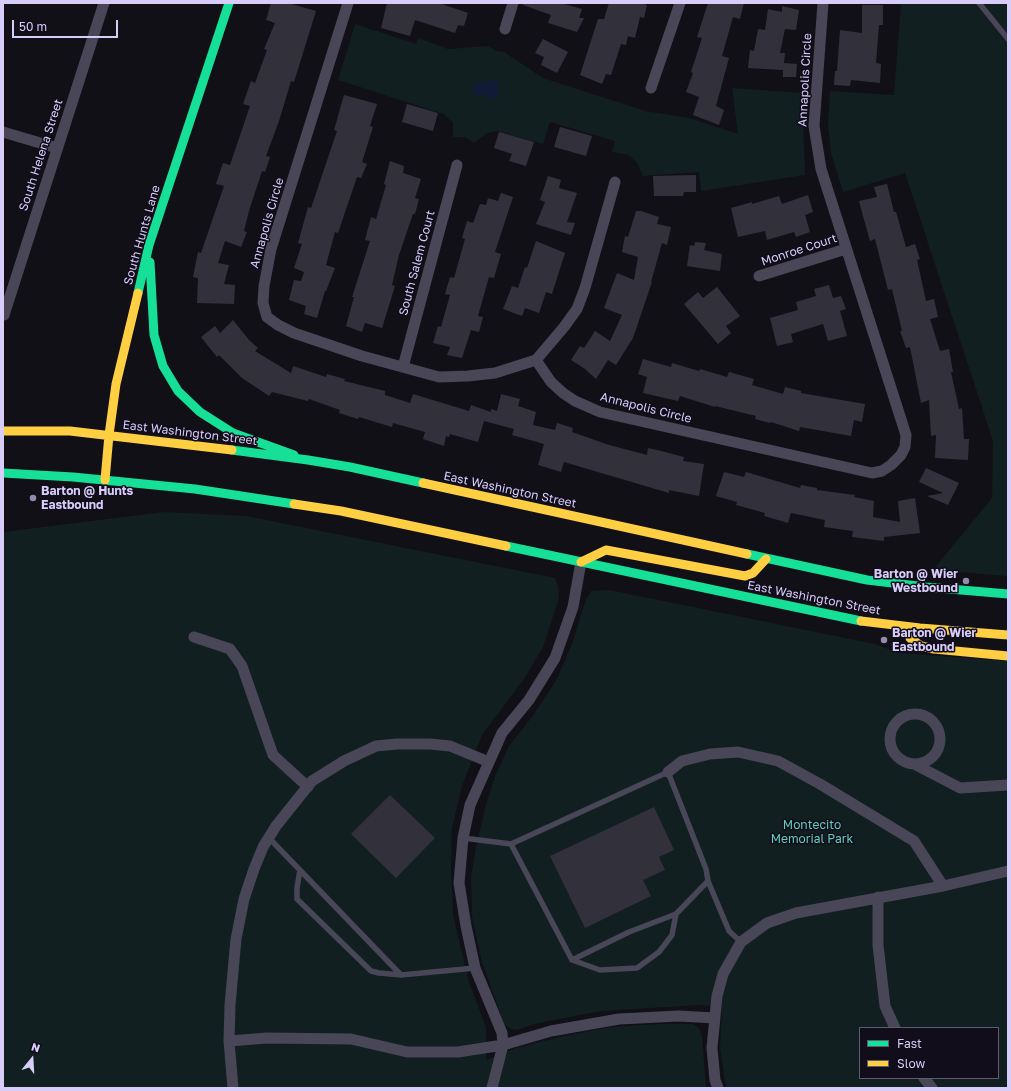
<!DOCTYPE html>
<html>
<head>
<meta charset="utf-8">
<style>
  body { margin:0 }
  #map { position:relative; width:1011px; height:1091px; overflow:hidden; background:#121017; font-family:"Golos Text",sans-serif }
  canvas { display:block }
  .frame { position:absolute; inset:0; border:4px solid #d7cdf8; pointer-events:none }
  .legend { position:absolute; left:859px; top:1027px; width:140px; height:52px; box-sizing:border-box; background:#110d1a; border:1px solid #605a73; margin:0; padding:5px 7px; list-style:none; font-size:12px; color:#d7cdf8 }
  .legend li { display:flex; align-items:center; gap:8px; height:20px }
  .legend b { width:20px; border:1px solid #605a73 }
  .north { position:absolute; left:12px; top:1039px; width:40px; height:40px; -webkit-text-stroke:3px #110d1a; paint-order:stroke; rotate:18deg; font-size:11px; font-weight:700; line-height:16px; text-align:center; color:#d7cdf8 }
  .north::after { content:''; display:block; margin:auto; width:14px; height:18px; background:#d7cdf8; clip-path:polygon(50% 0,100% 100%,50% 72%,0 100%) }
  .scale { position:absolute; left:12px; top:20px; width:106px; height:18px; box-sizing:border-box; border:2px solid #d7cdf8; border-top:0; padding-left:5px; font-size:12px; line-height:14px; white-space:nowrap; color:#d7cdf8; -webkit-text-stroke:3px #110d1a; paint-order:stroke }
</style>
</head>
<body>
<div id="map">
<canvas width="1011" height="1091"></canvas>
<div class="frame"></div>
<ul class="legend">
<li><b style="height:5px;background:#16e098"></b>Fast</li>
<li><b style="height:5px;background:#ffcf43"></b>Slow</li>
</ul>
<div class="north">N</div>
<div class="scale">50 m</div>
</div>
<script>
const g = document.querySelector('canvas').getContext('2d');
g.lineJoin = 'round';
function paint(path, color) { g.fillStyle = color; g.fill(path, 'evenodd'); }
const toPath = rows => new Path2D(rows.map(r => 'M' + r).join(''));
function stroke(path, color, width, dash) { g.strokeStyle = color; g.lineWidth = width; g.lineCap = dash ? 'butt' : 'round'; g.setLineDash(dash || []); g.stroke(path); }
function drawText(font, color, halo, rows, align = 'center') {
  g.font = font + ' "Golos Text",sans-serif'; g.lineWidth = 3; g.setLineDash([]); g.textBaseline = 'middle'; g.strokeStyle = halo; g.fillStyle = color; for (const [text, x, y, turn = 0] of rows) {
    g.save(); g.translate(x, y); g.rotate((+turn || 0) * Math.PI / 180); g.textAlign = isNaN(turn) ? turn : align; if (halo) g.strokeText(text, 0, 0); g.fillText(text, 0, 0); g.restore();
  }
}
const green = toPath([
  [901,3,1008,3,1008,576,933,570,992,498,993,441,905,173,843,192,831,153,828,126,830,91,894,95],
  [355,24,416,44,418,38,448,49,488,46,496,51,504,52,543,78,645,111,689,118,738,134,732,88,802,93,805,175,701,191,699,172,643,176,638,164,630,156,621,153,612,152,615,141,550,122,543,144,497,131,487,133,474,143,465,137,453,137,453,123,444,114,338,80],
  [164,512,246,516,555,578,558,587,559,598,543,647,524,679,482,735,462,786,452,828,451,867,453,915,469,982,486,1027,486,1060,516,1048,564,1036,611,1027,661,1024,693,1024,699,1028,702,1036,706,1088,3,1088,3,532],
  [609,590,875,644,899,653,1008,661,1008,1088,727,1088,724,1076,720,1046,722,1007,698,1005,602,1011,538,1023,517,1030,511,1029,504,1024,482,962,472,917,471,877,476,848,485,808,495,776,509,746,534,714,557,679,573,641,585,602,591,591],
  [860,1028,998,1028,998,1078,860,1078]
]);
const water = toPath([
  [497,80,499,97,487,99,486,94,474,96,472,83]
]);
const building = toPath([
  [271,3,288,3,316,11,294,82,291,81,279,121,266,156,270,157,265,172,262,171,249,211,244,231,247,232,241,247,225,241,218,263,229,265,224,284,235,285,234,304,197,303,198,278,193,277,198,252,201,253,224,186,216,184,223,163,230,165,250,106,243,104,251,81,255,83,267,50,264,49,275,23,266,20],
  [387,3,439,3,468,13,464,26,458,25,455,33,415,20,410,36,381,28],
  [523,3,561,3,582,9,579,18,584,18,577,32,548,23,551,15,523,5],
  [609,3,641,3,647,5,644,18,640,17,635,38,628,36,626,45,621,44,611,75,606,74,602,84,580,75,598,19,604,19],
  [708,3,744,3,740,19,733,17,722,56,729,58,716,106,724,110,719,125,693,115,699,97,686,92,693,73,691,72,702,38,697,37],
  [862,5,883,5,883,25,879,25,876,63,881,64,880,83,851,80,850,86,834,85,835,71,837,71,840,30,862,33],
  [782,6,799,10,796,30,785,29,780,53,785,53,784,63,797,64,796,77,783,77,783,70,748,68,750,50,754,51,758,29,765,30,768,9,782,12],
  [543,39,568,52,557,73,541,65,544,57,535,53],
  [344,95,377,104,370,126,373,127,362,162,367,164,361,178,357,177,338,233,335,232,326,265,335,268,326,291,325,291,317,318,304,314,306,306,289,300,294,280,301,281,304,272,294,268,302,244,298,243,308,207,311,208,337,131,334,130],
  [407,104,438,113,433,131,402,122],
  [560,127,592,136,586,156,554,147],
  [499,132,534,142,526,166,509,161,512,154,494,148],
  [390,161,404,166,403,173,421,179,415,198,419,199,415,214,413,214,399,255,392,285,395,286,382,328,365,323,362,332,346,326,354,297,352,297,370,241,365,240,371,217,376,219,386,185,384,184],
  [696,175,696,192,684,192,683,196,654,196,653,176],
  [548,176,561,180,559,188,577,193,567,222,575,223,571,235,536,224,545,202,540,200],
  [887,184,894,212,896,212,906,247,915,244,920,259,917,260,926,301,934,299,938,317,930,319,940,351,949,349,953,372,951,372,959,409,962,408,964,439,969,439,968,460,935,458,936,435,931,436,929,400,921,403,910,347,906,348,900,331,902,331,892,289,888,290,875,239,870,241,863,216,859,201,877,197,874,187],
  [501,193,513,197,495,252,501,254,494,278,489,277,478,316,483,317,479,332,471,330,462,358,447,355,450,347,433,343,438,326,441,327,450,295,445,294,450,277,454,278,465,239,462,238,467,221,473,223,480,204,486,205,488,198,498,201],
  [808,195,813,212,805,215,810,232,796,237,794,232,767,240,765,231,738,237,731,208,752,202,752,204,779,196,782,204],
  [636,211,641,211,659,217,657,224,671,227,667,245,662,243,651,282,652,282,633,338,616,365,608,360,596,379,585,369,571,360,580,346,584,348,595,331,610,341,622,315,604,308,617,273,634,280,638,257,622,252,625,236,628,237],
  [536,241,565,253,552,294,546,292,539,313,525,308,522,316,503,309,512,286,518,288,525,267,527,268],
  [695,242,706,243,704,250,722,254,720,271,687,266,690,245,694,246],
  [829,285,833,298,841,296,846,309,840,311,847,336,828,341,823,324,791,334,793,342,777,346,770,318,798,310,796,302,816,296,814,289],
  [717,287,740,316,726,326,731,333,718,344,684,304,698,292,703,298],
  [233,320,249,340,258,348,255,351,291,373,293,366,326,377,327,374,345,379,344,381,385,391,385,395,410,403,413,394,469,411,471,405,491,412,491,409,497,411,501,394,520,399,518,406,536,412,533,425,555,430,557,423,573,428,572,432,609,445,647,455,648,448,661,451,684,457,683,461,704,464,699,496,669,490,669,493,564,462,561,472,538,465,544,444,512,435,514,429,484,421,478,442,450,434,449,437,446,436,444,446,423,439,425,432,393,423,392,427,359,417,358,419,339,413,340,410,309,399,308,401,272,392,269,396,242,378,219,355,217,357,201,337,215,326,220,333],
  [643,359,671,367,672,363,699,371,700,369,727,377,729,372,754,379,752,385,783,394,785,387,801,391,801,393,865,404,862,422,854,420,851,436,800,427,799,431,771,422,770,423,755,419,756,416,715,406,715,407,680,396,678,401,643,393,647,377,638,374],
  [926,468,959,483,948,505,927,496,943,493,919,482],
  [724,472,744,477,746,472,800,488,801,485,817,488,817,490,855,495,854,497,874,501,873,517,900,522,898,501,915,498,920,533,884,537,884,541,852,537,853,531,824,527,825,520,791,513,788,523,764,516,765,513,736,505,737,502,716,496],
  [390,795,435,838,396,878,351,834],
  [654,807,674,850,659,857,665,870,643,880,651,896,585,928,550,856]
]);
const lane = toPath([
  [979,3,1008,39],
  [269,838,401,975],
  [463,838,511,844,668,772,706,869,708,881,729,931,741,942],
  [511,844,572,960,629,932,676,914,708,881],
  [300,870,297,888,297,899,371,971,379,973,401,975,475,968],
  [572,960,600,970,637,968,659,952,672,935,676,914]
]);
const street = toPath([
  [348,3,271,249,264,286,263,303,267,317,278,325,294,333,362,356,439,377,468,376,495,373,536,360,564,327,577,309,585,288,615,182],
  [505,29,513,3],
  [651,88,680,3],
  [3,132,57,148],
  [759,276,846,249],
  [3,315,4,315,104,3],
  [536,360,551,382,563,393,575,401,600,412,872,473,882,471,891,465,901,455,905,447,906,435,821,169,814,126,823,3],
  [403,367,457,165],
  [194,637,230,649,242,666,273,755,308,787],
  '890 739a25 25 0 1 1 50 0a25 25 0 1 1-50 0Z',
  [916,765,960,788,1008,785],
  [668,772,682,761,710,754,738,752,778,761,820,784,914,841,943,886],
  [878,897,878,945,885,1006,895,1028],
  [229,1041,267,1038,351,1039,407,1052,458,1052,503,1045,551,1031,619,1019,679,1016,715,1018],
  [924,1078,932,1088],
  [233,1088,229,1041,230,1005,236,939,244,899,254,869,263,847,276,826,312,781,344,761,376,746,397,744,430,744,450,746,489,762],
  [492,1088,503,1045,502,1033,475,968,466,926,459,883,463,838,470,805,502,733,529,700,555,658,573,607,581,562],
  [718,1088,715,1080,712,1048,717,996,723,974,741,942,767,923,796,913,943,886,1008,871]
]);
const fast = toPath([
  [150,262,154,335,163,366,178,391,200,412,233,433,294,455],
  [138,293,149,245,229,3],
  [232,450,308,460,350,467,423,483],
  [3,473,73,477,195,489,294,504],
  [506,546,861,621],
  [747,554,867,580,926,587,1008,594]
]);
const slow = toPath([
  [3,431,70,431,232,450],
  [105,480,109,435,116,384,138,293],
  [423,483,747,554],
  [294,504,341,511,506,546],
  [581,562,606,550,745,576,753,573,766,559],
  [861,621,920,628,1008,635],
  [909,627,910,638,921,646,934,649,1008,656]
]);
const markers = [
  [33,498,4,"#928ba9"],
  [966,581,4,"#928ba9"],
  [884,640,4,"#928ba9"]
];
const streetNames = [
  ["Annapolis Circle",805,80,-87],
  ["South Helena Street",41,155,-72],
  ["Annapolis Circle",267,223,-74],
  ["South Hunts Lane",142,235,-74],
  ["Monroe Court",799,250,-18],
  ["South Salem Court",417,263,-75],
  ["Annapolis Circle",646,408,14],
  ["East Washington Street",190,433,7],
  ["East Washington Street",510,490,12],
  ["East Washington Street",814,598,11]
];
const poiNames = [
  ["Barton @ Hunts",41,491],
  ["Eastbound",41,505],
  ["Barton @ Wier",958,574,"right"],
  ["Westbound",958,588,"right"],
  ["Barton @ Wier",892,633],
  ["Eastbound",892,647]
];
const parkNames = [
  ["Montecito",812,825],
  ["Memorial Park",812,839]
];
paint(green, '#111f21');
paint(water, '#121b36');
paint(building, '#32303b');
stroke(lane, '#484657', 5.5);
stroke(street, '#484657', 11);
stroke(fast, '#16e098', 9);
stroke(slow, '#ffcf43', 9);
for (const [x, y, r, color] of markers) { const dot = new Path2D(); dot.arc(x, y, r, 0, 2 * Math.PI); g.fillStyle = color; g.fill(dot); stroke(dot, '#110d1a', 1.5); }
drawText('12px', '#d7cdf8', '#110d1a', streetNames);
drawText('bold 12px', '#d7cdf8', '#110d1a', poiNames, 'left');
drawText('12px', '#64cdbe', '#110d1a', parkNames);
</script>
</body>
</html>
